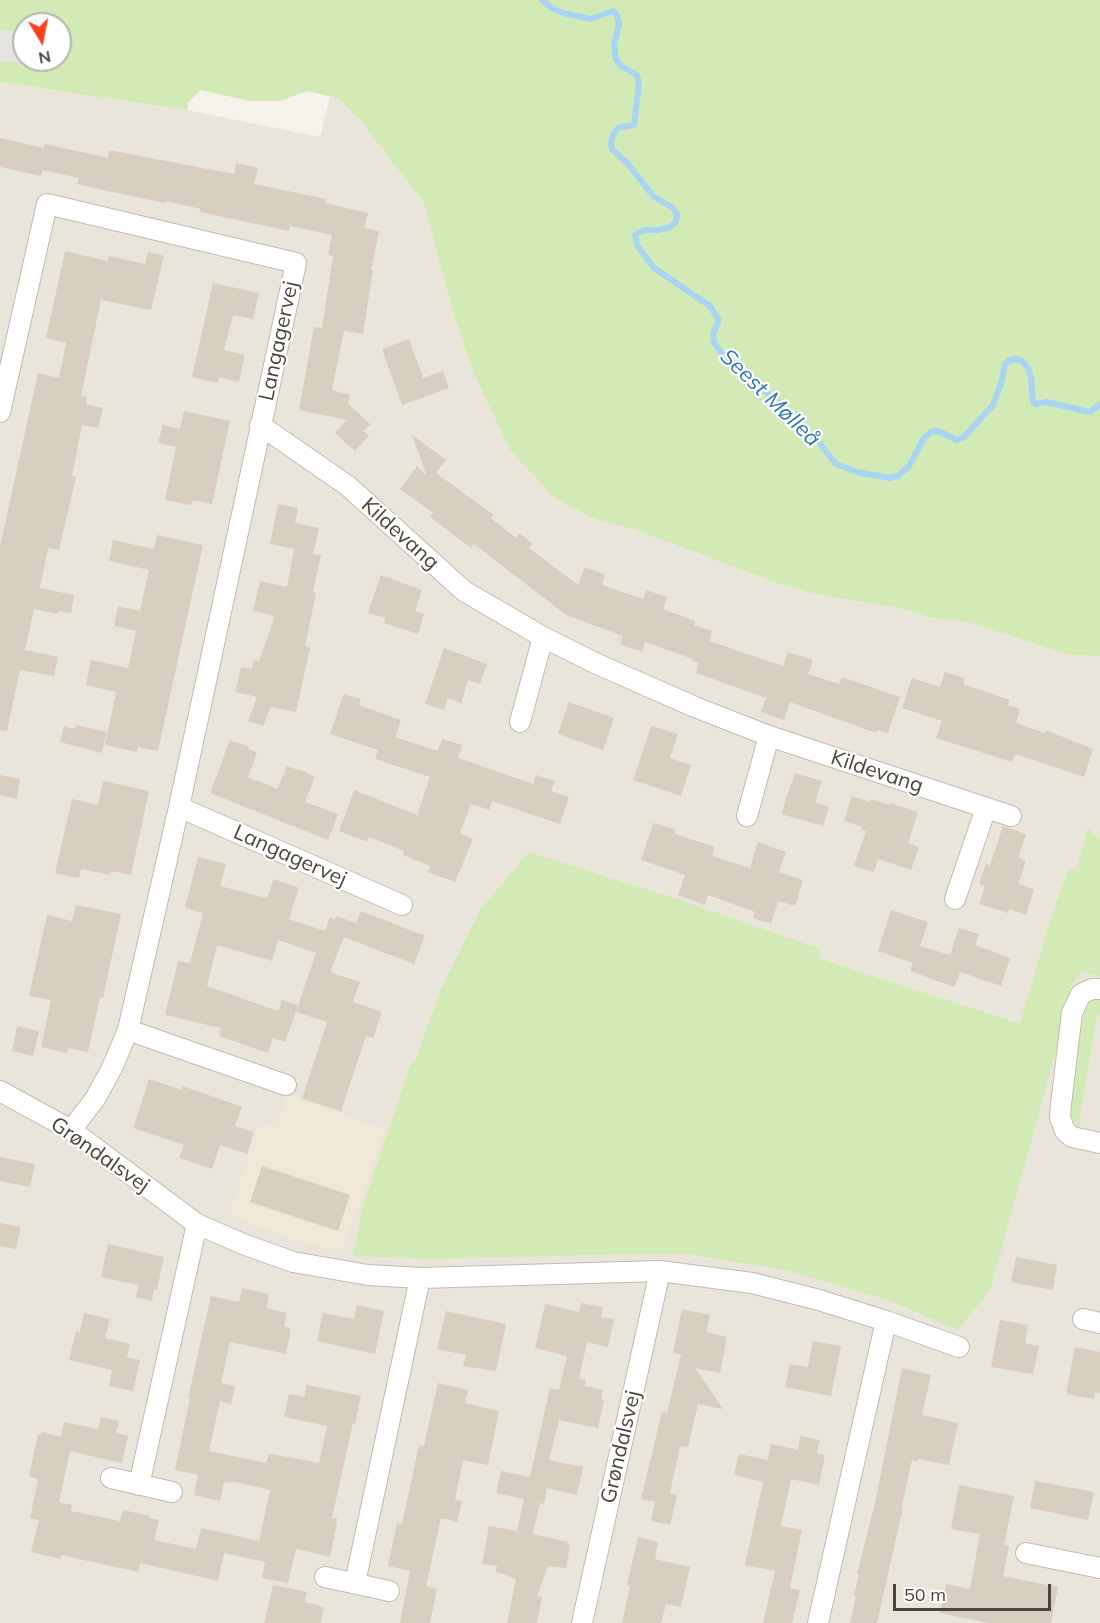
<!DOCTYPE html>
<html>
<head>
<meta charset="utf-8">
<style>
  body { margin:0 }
  #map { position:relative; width:1100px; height:1623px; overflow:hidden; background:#f6f3ec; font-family:Mulish,sans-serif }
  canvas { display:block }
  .north { position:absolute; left:12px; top:12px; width:60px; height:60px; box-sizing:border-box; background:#fff; border:2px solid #b7b4b0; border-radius:50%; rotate:170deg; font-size:16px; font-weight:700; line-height:24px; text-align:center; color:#4b4439 }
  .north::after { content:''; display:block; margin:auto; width:21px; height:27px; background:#fc3f1d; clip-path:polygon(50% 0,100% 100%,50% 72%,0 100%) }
  .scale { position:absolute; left:893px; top:1584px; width:158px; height:27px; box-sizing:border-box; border:3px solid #4b4439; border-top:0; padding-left:8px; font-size:18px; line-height:21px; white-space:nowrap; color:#4b4439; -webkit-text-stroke:4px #fff; paint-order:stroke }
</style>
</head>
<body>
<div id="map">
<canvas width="1100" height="1623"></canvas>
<div class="north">N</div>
<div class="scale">50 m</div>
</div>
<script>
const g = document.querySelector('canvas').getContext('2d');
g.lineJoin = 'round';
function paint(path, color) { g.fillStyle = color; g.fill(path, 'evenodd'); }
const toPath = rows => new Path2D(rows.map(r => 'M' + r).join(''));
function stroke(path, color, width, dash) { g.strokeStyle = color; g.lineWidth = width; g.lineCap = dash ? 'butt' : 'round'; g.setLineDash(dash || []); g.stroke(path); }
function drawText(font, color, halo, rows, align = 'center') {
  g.font = font + ' Mulish,sans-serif'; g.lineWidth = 4.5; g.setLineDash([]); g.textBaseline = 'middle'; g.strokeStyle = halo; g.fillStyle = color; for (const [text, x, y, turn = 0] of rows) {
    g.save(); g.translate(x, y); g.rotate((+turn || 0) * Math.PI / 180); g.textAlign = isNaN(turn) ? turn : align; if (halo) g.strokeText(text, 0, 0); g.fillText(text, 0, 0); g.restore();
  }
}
const residential = toPath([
  [0,82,187,110,320,137,330,96,337,98,363,123,387,156,423,201,456,323,475,376,510,449,595,519,633,529,774,582,903,609,932,618,967,622,1069,655,1100,656,1100,1623,0,1623]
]);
const education = toPath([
  [286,1094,385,1130,342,1251,291,1239,230,1215,260,1123,277,1128]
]);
const green = toPath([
  [0,0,1100,0,1100,656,1069,655,967,622,932,618,903,609,811,593,774,582,633,529,595,519,553,497,510,450,475,376,456,323,423,201,387,156,363,123,337,98,307,91,280,101,250,101,201,90,188,103,187,110,0,82,0,60,35,64,39,60,60,60,60,24,24,24,24,33,0,30],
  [1088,828,1100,839,1100,976,1081,972,1070,988,1060,1037,990,1290,958,1330,888,1300,785,1270,686,1254,625,1254,428,1259,353,1256,363,1206,412,1061,415,1061,442,987,480,910,529,852,677,899,821,949,818,958,1020,1024,1051,917,1068,871,1077,868],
  [1100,997,1100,1013,1097,1016,1079,1125,1073,1121,1067,1106,1085,1012,1090,1002]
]);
const parking = toPath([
  [0,30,24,33,24,60,39,60,35,64,0,60]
]);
const stream = toPath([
  [542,0,552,8,563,13,591,19,613,11,617,15,619,24,614,45,616,59,621,66,637,75,639,85,634,125,618,128,613,135,611,142,612,149,629,165,653,196,673,208,677,215,676,222,670,227,659,230,644,230,635,235,637,245,654,268,710,306,719,320,713,334,714,343,723,355,787,410,818,441,835,463,856,472,890,478,898,476,909,466,924,438,931,432,938,431,957,440,964,437,993,405,1001,384,1005,364,1010,360,1016,359,1022,361,1028,368,1031,377,1033,402,1036,404,1046,402,1090,412,1100,404]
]);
const building = toPath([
  [0,138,44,148,45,144,108,158,109,150,234,174,236,163,258,168,254,184,326,199,325,203,368,213,364,228,379,231,371,270,373,270,363,334,344,331,332,390,350,395,348,404,371,425,363,431,369,435,355,451,335,433,347,420,299,410,314,327,322,328,333,256,328,255,332,235,290,226,289,231,200,212,201,209,165,201,165,203,103,190,77,184,79,178,43,170,41,176,0,167],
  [65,251,108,261,109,256,145,264,148,252,164,256,151,310,101,300,81,396,87,397,86,404,103,408,98,428,82,425,72,476,76,477,59,550,48,548,40,588,74,595,71,613,58,611,57,614,34,609,25,650,58,657,54,676,20,670,7,731,0,730,0,547,38,373,59,378,66,343,46,338],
  [213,283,259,293,253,319,233,315,224,350,245,355,239,382,219,377,218,383,192,377],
  [409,339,423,378,443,371,449,388,402,405,382,349],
  [184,411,230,421,212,504,193,500,191,505,165,500,176,447,158,443,163,425,180,429],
  [412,435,446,460,436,473,494,515,491,518,516,538,519,533,533,544,529,548,578,585,585,567,605,574,602,585,643,599,647,590,667,597,663,609,695,621,694,625,712,631,709,641,783,666,788,652,813,660,808,674,839,684,842,677,900,697,888,733,877,730,876,733,790,702,784,720,761,712,766,698,696,673,699,663,692,661,693,659,645,642,642,652,620,644,623,636,566,615,474,544,471,548,430,517,433,513,400,489,417,466,427,476],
  [278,504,298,508,295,523,319,528,313,554,321,555,313,592,316,593,305,646,310,648,296,712,271,707,263,726,248,721,257,697,235,692,241,667,252,669,254,660,259,661,275,616,253,611,260,581,287,587,294,549,270,544],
  [157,535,203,545,158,751,138,747,137,752,105,745,116,692,86,685,91,660,128,668,136,631,114,626,118,606,140,611,149,570,109,561,113,540,154,549],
  [381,575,422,590,415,611,424,614,418,634,384,623,385,618,368,613],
  [444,648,487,664,480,684,468,680,461,703,448,698,444,710,425,704],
  [945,672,965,678,963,684,1010,700,1008,705,1020,709,1016,723,1045,733,1046,730,1093,749,1084,777,1015,754,1012,762,936,738,942,721,902,708,912,678,940,687],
  [344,694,361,699,359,705,401,720,395,737,438,751,442,739,462,745,458,758,533,784,536,775,555,781,551,791,569,797,560,824,492,801,489,810,471,804,460,833,473,839,455,882,428,872,430,866,403,855,404,851,369,837,367,842,339,831,354,790,417,815,430,777,375,759,378,750,330,734],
  [569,702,614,718,603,750,558,734],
  [76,725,107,732,102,753,60,742,64,726,75,729],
  [651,726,678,734,670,758,691,765,681,796,633,780],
  [230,740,249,747,248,749,257,752,248,777,277,789,287,766,298,770,299,769,315,777,305,802,338,814,328,840,210,793],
  [795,773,822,781,815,802,829,807,823,826,781,814],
  [0,775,20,779,17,799,0,795],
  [103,781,149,791,131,875,111,871,110,875,81,869,79,878,55,873,72,799,98,805],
  [852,796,870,802,871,799,890,805,890,803,918,812,908,843,919,847,911,870,878,859,874,872,854,866,866,831,861,830,862,827,844,821],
  [653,823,675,829,675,834,715,847,712,856,750,868,758,842,786,852,779,872,803,880,795,906,778,901,771,924,753,918,755,912,708,895,705,905,678,895,685,875,641,860],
  [1003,826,1026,834,1018,857,1026,861,1018,884,1034,889,1026,915,1009,909,1008,913,979,904,985,886,979,884,986,864,990,865],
  [198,857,226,864,220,886,267,898,274,879,299,888,289,919,325,931,330,917,335,919,336,916,356,923,361,911,425,936,414,964,344,937,330,972,360,982,353,1002,382,1012,373,1038,366,1036,341,1111,302,1099,327,1022,296,1012,316,953,278,940,272,961,217,945,207,986,278,1011,282,1000,298,1005,285,1042,273,1038,268,1053,219,1036,221,1028,165,1015,178,961,190,963,203,913,185,908],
  [76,905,121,914,103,998,100,997,88,1052,68,1048,67,1053,41,1047,51,1000,29,996,47,915,72,921],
  [891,910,928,922,920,946,950,955,959,928,979,934,975,945,1010,958,1001,986,960,972,954,987,910,971,913,963,878,951],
  [17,1026,39,1031,33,1056,12,1051],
  [149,1079,182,1090,183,1086,242,1107,235,1126,254,1132,247,1154,220,1145,212,1169,179,1158,184,1145,133,1128],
  [0,1157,35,1164,30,1187,0,1181],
  [262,1166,350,1195,338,1231,250,1202],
  [0,1223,21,1227,16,1249,0,1246],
  [108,1244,164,1257,157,1290,154,1289,152,1301,136,1297,138,1285,101,1277],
  [1016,1257,1057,1265,1053,1290,1011,1282],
  [242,1288,269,1294,267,1308,287,1313,284,1326,291,1329,286,1354,230,1342,221,1383,235,1386,231,1404,220,1401,209,1451,266,1463,269,1454,272,1454,319,1463,327,1426,284,1417,289,1394,304,1397,307,1385,361,1396,355,1424,353,1423,332,1518,337,1518,336,1528,330,1557,296,1549,288,1583,262,1578,265,1562,224,1553,218,1581,140,1563,138,1572,61,1555,61,1559,31,1552,39,1520,30,1518,38,1479,29,1476,38,1434,41,1435,42,1432,61,1437,64,1422,98,1429,101,1417,119,1421,116,1433,128,1436,122,1463,70,1451,59,1502,72,1505,71,1511,120,1521,123,1510,150,1516,149,1518,159,1520,154,1540,196,1549,201,1528,259,1541,270,1490,232,1481,231,1483,224,1482,220,1501,194,1495,198,1475,175,1470,190,1398,188,1398,211,1296,239,1302],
  [581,1303,603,1307,601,1317,614,1319,608,1347,587,1342,579,1379,586,1380,585,1386,603,1390,601,1399,604,1400,598,1428,559,1420,549,1460,583,1467,577,1495,547,1488,544,1504,540,1503,533,1534,568,1542,567,1544,570,1545,566,1568,548,1566,537,1596,542,1597,537,1623,507,1623,516,1579,508,1577,508,1575,496,1572,497,1566,482,1564,489,1526,517,1531,524,1499,496,1493,501,1471,530,1477,550,1388,559,1390,567,1356,535,1348,545,1304,579,1312],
  [357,1305,384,1311,375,1354,317,1341,323,1313,354,1319],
  [682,1309,710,1315,706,1332,727,1337,720,1373,695,1368,723,1409,698,1404,688,1447,680,1446,670,1493,677,1495,670,1525,651,1521,655,1502,641,1499,662,1412,667,1413,681,1355,673,1353],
  [446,1311,506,1324,496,1371,463,1366,466,1355,437,1349],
  [84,1313,110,1319,105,1338,130,1344,127,1357,140,1360,133,1391,109,1386,112,1370,69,1360,76,1331,80,1332],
  [1000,1320,1028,1325,1025,1343,1039,1346,1033,1374,991,1367],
  [813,1341,841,1346,831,1396,785,1387,790,1364,808,1367],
  [1075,1347,1100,1352,1100,1393,1095,1392,1094,1399,1066,1394],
  [902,1368,931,1375,922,1415,958,1423,949,1465,918,1459,918,1462,912,1460,902,1506,903,1507,877,1623,850,1623,856,1596,854,1596,859,1574,857,1574,875,1503],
  [438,1383,468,1390,465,1403,499,1411,488,1465,463,1460,455,1500,462,1501,457,1522,441,1518,426,1586,437,1589,430,1623,400,1623,410,1571,388,1566,397,1523,402,1524,419,1445,424,1446],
  [800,1436,820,1440,817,1453,825,1455,819,1485,791,1479,781,1526,802,1530,790,1588,800,1590,792,1623,763,1623,775,1571,745,1565,763,1482,734,1475,739,1454,768,1460,771,1444,798,1450],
  [1035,1481,1094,1492,1088,1520,1030,1508],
  [959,1485,1014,1496,1004,1545,1009,1546,1003,1576,1058,1587,1051,1623,989,1623,940,1613,946,1584,970,1589,980,1534,951,1529],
  [638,1537,658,1542,655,1559,690,1567,681,1607,666,1604,661,1623,622,1623,630,1586,627,1585],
  [273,1585,307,1592,305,1602,324,1607,321,1623,264,1623]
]);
const minor = toPath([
  [0,412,47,204,296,263,179,807,128,1030,112,1068,95,1099,71,1130],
  [260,425,348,486,464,591,543,637,595,663,695,707,769,736,1011,816],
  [520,722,543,637],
  [179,807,402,905],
  [747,816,769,736],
  [955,899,986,808],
  [1100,989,1092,989,1081,994,1072,1013,1061,1104,1060,1118,1065,1131,1072,1137,1100,1143],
  [128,1030,286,1085],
  [0,1091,71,1130,197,1224,243,1244,293,1262,368,1275,420,1278,660,1271,752,1283,819,1300,886,1321,959,1347],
  [1083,1319,1100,1323],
  [111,1478,172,1492],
  [139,1485,197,1224],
  [1026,1553,1100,1568],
  [325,1577,389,1591],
  [355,1583,420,1278],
  [582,1623,660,1271],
  [818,1623,886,1321]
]);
const streetNames = [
  ["Langagervej",279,341,-78],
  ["Kildevang",400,534,42],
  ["Kildevang",877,772,18],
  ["Langagervej",290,856,24],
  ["Grøndalsvej",100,1155,35],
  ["Grøndalsvej",621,1447,-77]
];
const waterNames = [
  ["Seest Mølleå",770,398,44]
];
paint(residential, '#eae5da');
paint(education, '#efe8d6');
paint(green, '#d2eab5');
paint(parking, '#e5e3e0');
stroke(stream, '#a9d4f2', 6);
paint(building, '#d8cfc1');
stroke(minor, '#c2bbae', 22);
stroke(minor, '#fff', 20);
drawText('21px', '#4b4439', '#fff', streetNames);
drawText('italic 22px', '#2e7ab2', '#fff', waterNames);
</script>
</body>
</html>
